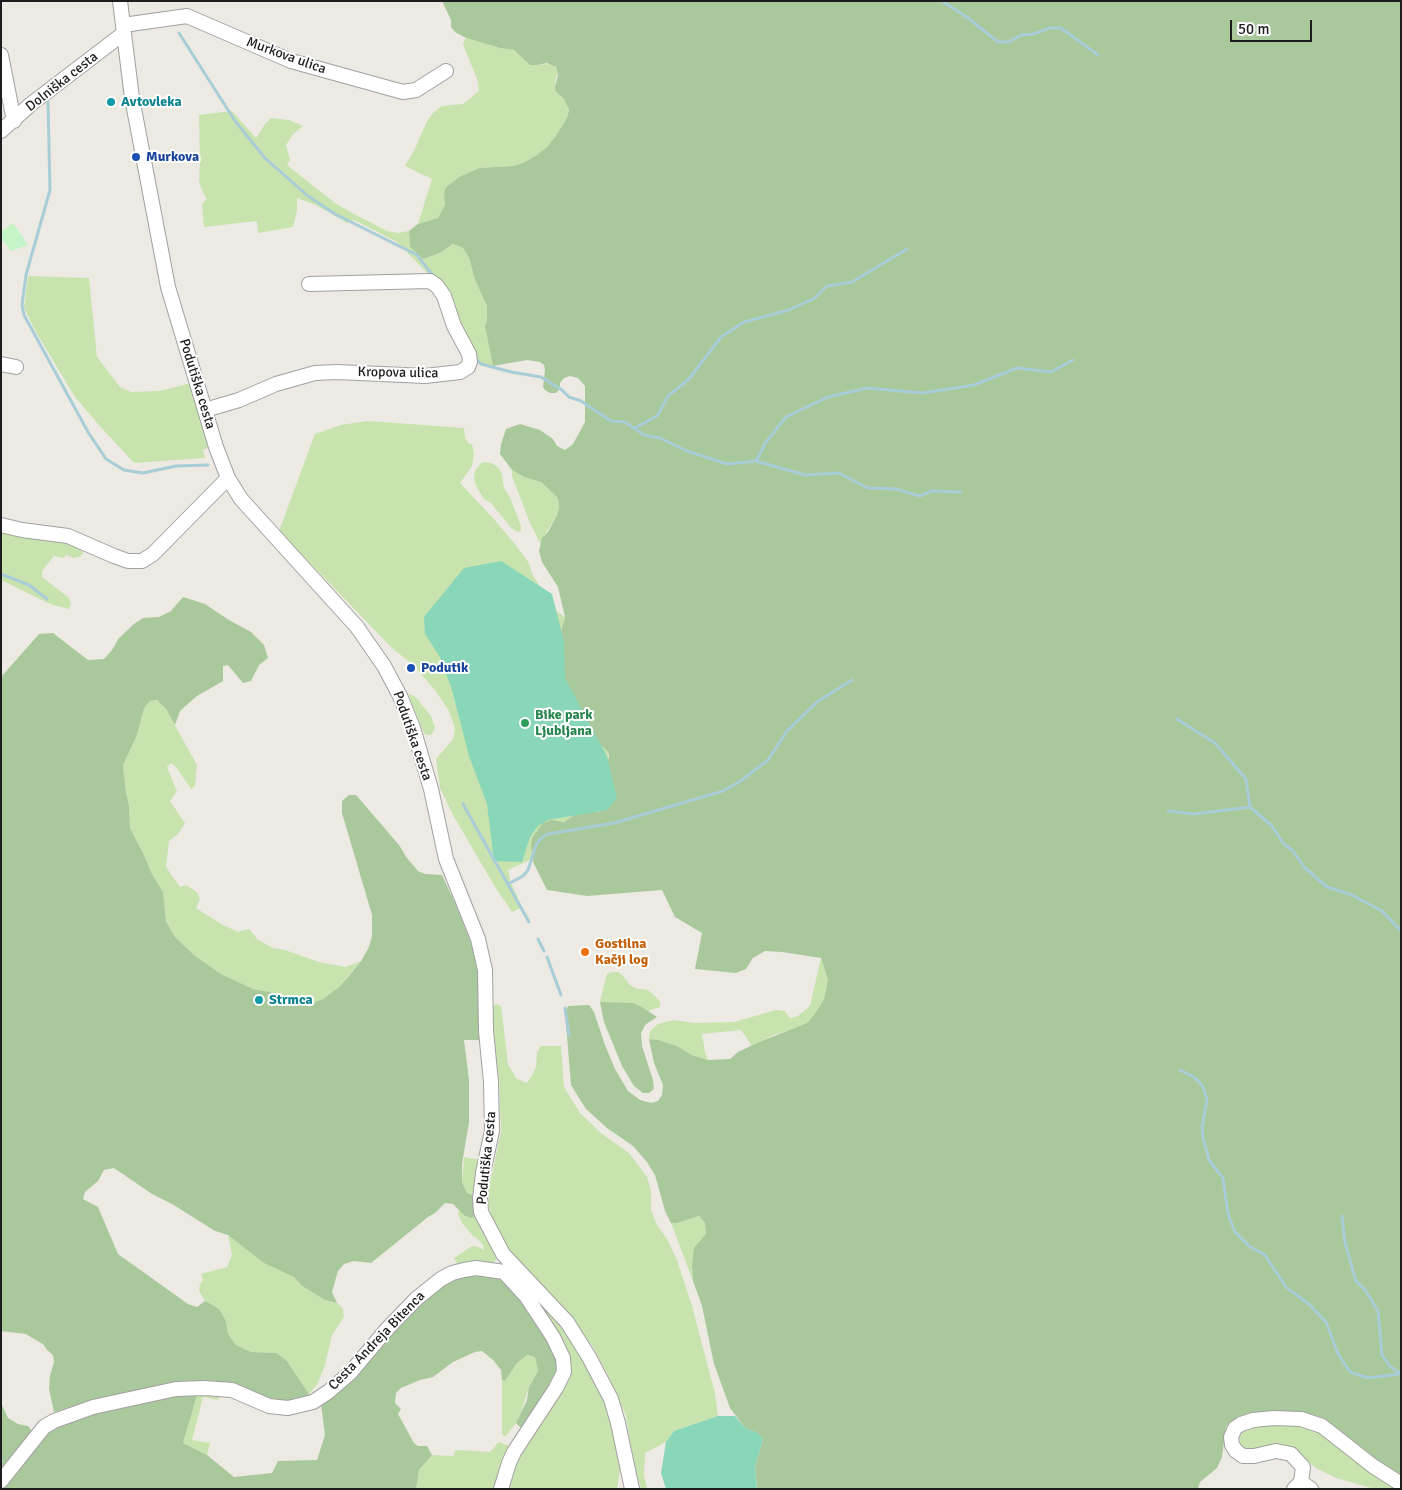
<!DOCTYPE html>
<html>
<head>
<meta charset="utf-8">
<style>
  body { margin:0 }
  #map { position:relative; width:1402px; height:1490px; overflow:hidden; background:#edeae4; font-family:Signika,sans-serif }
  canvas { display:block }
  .frame { position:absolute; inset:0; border:2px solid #1d1d1d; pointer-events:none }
  .scale { position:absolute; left:1230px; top:20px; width:82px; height:22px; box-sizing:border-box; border:2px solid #1d1d1d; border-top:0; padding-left:6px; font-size:15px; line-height:18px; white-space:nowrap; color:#1d1d1d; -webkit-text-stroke:4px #fff; paint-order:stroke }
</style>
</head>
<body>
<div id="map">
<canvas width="1402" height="1490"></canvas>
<div class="frame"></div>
<div class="scale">50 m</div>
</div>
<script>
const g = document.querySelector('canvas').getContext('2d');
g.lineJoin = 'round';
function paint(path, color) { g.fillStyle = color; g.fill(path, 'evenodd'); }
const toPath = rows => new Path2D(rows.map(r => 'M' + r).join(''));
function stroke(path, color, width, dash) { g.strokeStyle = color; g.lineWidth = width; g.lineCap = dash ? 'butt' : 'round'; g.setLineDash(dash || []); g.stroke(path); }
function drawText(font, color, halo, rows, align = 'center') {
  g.font = font + ' Signika,sans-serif'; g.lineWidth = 4; g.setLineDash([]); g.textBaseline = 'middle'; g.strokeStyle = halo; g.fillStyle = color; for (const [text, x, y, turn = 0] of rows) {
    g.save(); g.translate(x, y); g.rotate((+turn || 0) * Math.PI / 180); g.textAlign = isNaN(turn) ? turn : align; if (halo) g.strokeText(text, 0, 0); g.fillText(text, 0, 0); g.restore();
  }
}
const grass = toPath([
  [466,37,500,48,514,50,530,65,552,64,558,71,555,82,556,92,564,99,569,110,567,118,555,137,547,147,537,155,523,163,513,166,479,168,459,177,446,187,445,205,438,218,418,224,432,179,405,166,414,151,427,121,434,112,442,106,463,104,479,91,478,82,463,44],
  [232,111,256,138,265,124,271,118,289,120,303,126,293,134,286,145,290,160,287,165,335,203,352,213,387,231,398,233,409,231,410,247,423,259,440,253,454,244,463,248,469,258,475,280,487,306,487,319,485,327,493,366,483,365,473,353,431,277,397,242,354,220,347,223,316,205,297,198,297,210,293,227,258,233,257,221,204,227,202,204,207,199,203,193,199,181,200,163,199,115],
  [28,276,89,278,97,357,120,387,131,392,159,391,191,383,211,447,203,450,205,458,134,463,98,424,75,397,36,332,24,308],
  [368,421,464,428,465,438,469,444,472,444,474,454,472,466,460,483,493,518,514,543,529,563,532,574,556,611,565,617,561,632,598,742,608,752,607,808,599,812,580,811,564,822,552,820,531,847,532,859,508,870,511,883,522,907,512,912,495,887,453,815,440,788,436,759,453,739,454,735,455,728,449,711,435,690,413,665,392,648,279,531,315,434,341,425],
  [485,462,491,463,498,467,502,474,504,488,510,497,521,526,521,531,517,532,511,528,491,503,484,499,476,486,474,479,475,471,481,463],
  [512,470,524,477,541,482,558,498,559,507,557,515,540,543,530,523,512,476],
  [1,530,60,538,83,548,83,554,78,557,73,558,66,555,64,558,54,556,42,571,42,577,69,598,71,603,69,609,50,604,1,580],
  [408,694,414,696,419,701,431,716,435,728,431,735,427,735,424,733],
  [157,700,166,709,197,765,195,786,191,789,176,767,171,763,167,767,177,791,170,801,185,823,178,834,169,841,166,867,180,887,186,885,197,892,200,899,196,908,221,924,238,932,249,929,258,940,273,948,285,950,319,962,346,967,361,961,339,987,323,999,312,1003,298,1004,286,1002,275,993,253,989,221,974,194,955,175,937,166,920,163,892,152,874,144,855,130,828,129,805,126,793,123,765,137,735,144,708,150,701],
  [821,958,828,980,824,999,814,1015,807,1023,799,1027,774,1035,752,1046,741,1030,702,1034,705,1052,708,1060,692,1055,677,1046,659,1040,649,1039,650,1031,658,1024,674,1020,694,1023,734,1022,776,1010,785,1011,790,1018,798,1016,810,1006],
  [612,972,618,972,622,975,630,985,635,988,648,990,660,1001,660,1007,648,1011,642,1007,600,1002,607,974],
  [496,1004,501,1006,508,1064,516,1078,526,1083,530,1079,536,1067,537,1052,541,1046,561,1046,564,1087,580,1113,602,1134,629,1153,647,1177,651,1192,651,1209,657,1225,667,1239,677,1260,692,1306,715,1393,718,1416,674,1431,666,1442,645,1453,644,1475,647,1489,641,1489,633,1461,626,1416,609,1377,593,1347,573,1319,556,1299,522,1265,506,1245,492,1219,488,1203,490,1183,501,1132,499,1076,494,1048,491,1007],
  [464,1157,480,1160,472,1195,467,1193,462,1182],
  [459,1208,465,1216,471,1218,475,1217,498,1257,494,1262,488,1265,458,1265,454,1258,472,1246,478,1247,484,1250,483,1245,478,1239,473,1236,462,1223,458,1214],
  [699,1216,705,1223,706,1234,692,1266,693,1281,671,1223,677,1223],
  [228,1235,264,1262,294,1277,302,1286,325,1300,337,1303,343,1309,344,1317,332,1335,325,1365,318,1383,309,1394,287,1361,277,1353,251,1352,236,1345,228,1334,226,1321,219,1310,205,1301,199,1291,200,1284,203,1280,201,1274,227,1267,232,1255],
  [540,1300,562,1327,593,1375,608,1410,620,1459,620,1469,617,1489,504,1489,510,1467,557,1392,536,1304],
  [527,1355,535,1357,538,1371,529,1387,521,1412,516,1423,505,1437,502,1434,502,1380,505,1381,517,1363],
  [198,1392,220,1396,218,1400,203,1397,192,1440,210,1443,207,1455,183,1443],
  [1282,1425,1302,1425,1320,1432,1397,1489,1375,1489,1336,1478,1316,1468,1299,1453,1288,1447,1246,1449,1240,1444,1239,1437,1245,1430,1258,1427],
  [499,1442,509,1446,512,1450,498,1489,416,1489,419,1470,432,1455,454,1456,455,1450,490,1452]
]);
const forest = toPath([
  [442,1,1401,1,1401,1479,1378,1463,1340,1430,1323,1418,1302,1412,1239,1416,1226,1426,1222,1457,1217,1468,1200,1482,1198,1489,757,1489,755,1467,763,1439,758,1433,745,1428,730,1408,714,1364,702,1306,693,1281,692,1266,694,1248,706,1234,705,1223,699,1216,677,1223,671,1223,665,1211,655,1175,647,1162,633,1146,607,1128,586,1109,571,1085,565,1013,568,1006,589,1005,594,1012,605,1045,615,1069,628,1091,640,1100,651,1103,658,1101,662,1095,663,1085,654,1063,649,1039,659,1040,677,1046,692,1055,708,1060,730,1059,738,1052,757,1043,807,1023,814,1015,824,999,828,980,821,958,782,952,765,951,753,958,746,969,736,973,695,969,702,933,675,917,662,890,587,896,547,890,533,862,531,847,532,838,543,823,552,820,564,822,580,811,599,812,607,808,607,765,609,756,608,752,598,742,563,687,561,632,565,617,558,587,542,562,539,551,542,538,548,532,557,515,559,507,558,498,541,482,524,477,512,470,500,454,501,444,506,429,520,424,540,430,553,439,557,446,565,450,573,444,585,422,585,386,578,378,570,376,564,378,560,383,560,389,556,393,550,393,545,390,543,387,545,370,544,365,540,362,527,360,493,366,485,327,487,319,487,306,475,280,469,258,463,248,453,244,440,253,423,259,410,247,409,231,418,224,438,218,445,205,444,193,446,187,459,177,479,168,513,166,523,163,537,155,547,147,555,137,567,118,569,110,564,99,556,92,555,87,558,75,556,67,547,63,537,65,530,65,514,50,500,48,464,37,455,32,451,27,451,20],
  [183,597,205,604,229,620,251,632,264,645,268,658,259,665,251,681,243,683,228,665,223,666,223,681,197,696,180,711,175,725,166,709,157,700,150,701,144,708,137,735,123,765,126,793,129,805,130,828,144,855,152,874,163,892,166,921,175,937,194,955,221,974,253,989,275,993,286,1002,298,1004,312,1003,323,999,339,987,349,976,361,961,369,947,372,936,372,915,342,813,342,801,349,795,356,795,399,845,407,858,418,871,425,874,442,875,455,903,472,945,479,971,478,1008,481,1040,464,1040,469,1080,469,1122,462,1164,462,1182,467,1193,472,1195,475,1217,471,1218,465,1216,453,1204,445,1203,435,1213,428,1217,371,1263,354,1261,344,1264,338,1271,332,1292,337,1303,325,1300,302,1286,294,1277,264,1263,228,1235,215,1231,172,1204,152,1194,114,1168,104,1170,98,1181,85,1192,83,1199,98,1207,118,1254,188,1304,197,1307,205,1301,219,1309,226,1321,228,1334,236,1345,251,1352,277,1353,287,1361,309,1394,305,1400,286,1404,262,1398,234,1387,81,1404,54,1412,49,1389,50,1376,54,1362,53,1355,46,1349,44,1345,26,1334,1,1331,1,677,39,634,53,633,88,660,104,659,112,650,119,638,134,624,143,618,159,617,171,611],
  [600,1002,632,1003,642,1007,657,1017,645,1025,641,1033,642,1046,653,1080,654,1089,649,1093,643,1093,634,1086,622,1066,604,1022],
  [468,1274,498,1276,527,1303,560,1359,560,1373,523,1430,516,1423,527,1400,529,1387,538,1371,535,1357,527,1355,517,1363,505,1381,502,1380,501,1370,493,1360,482,1351,475,1352,453,1362,433,1377,420,1380,401,1388,396,1393,395,1403,401,1409,398,1414,414,1443,418,1446,427,1446,432,1455,419,1470,416,1489,3,1489,36,1445,51,1431,70,1420,103,1410,198,1392,183,1443,207,1455,234,1477,272,1473,278,1461,317,1460,325,1435,321,1404,399,1324,441,1285],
  [1,1403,8,1418,18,1424,28,1426,32,1431,1,1473]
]);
const park = toPath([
  [13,223,28,245,11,251,1,238,1,232]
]);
const pitch = toPath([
  [501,561,552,594,564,641,565,678,607,756,617,798,607,810,548,820,538,826,530,837,522,862,494,861,487,804,469,756,452,690,440,657,425,634,424,617,464,568],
  [718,1416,735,1416,745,1428,758,1433,763,1439,755,1467,757,1489,666,1489,661,1473,666,1442,674,1431]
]);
const stream = toPath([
  [942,1,968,18,998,42,1009,42,1021,35,1033,34,1050,28,1061,28,1098,55],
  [179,33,235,121,265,158,308,196,335,214,417,255,434,277],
  [48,102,50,190,26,275,22,305,24,315,88,432,106,459,124,470,143,473,176,466,208,465],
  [475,357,481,364,511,372,541,377,562,390,569,397,581,401,611,421,625,422,644,435,660,438,687,451,727,464,756,461,805,475,839,473,868,488,896,489,920,496,932,491,961,492],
  [635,428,657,416,668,396,689,379,721,337,744,322,789,310,815,298,827,286,852,282,907,249],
  [756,461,766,442,786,417,828,397,867,388,922,393,974,385,1017,368,1051,372,1073,360],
  [1,574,29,585,47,599],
  [1177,719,1215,743,1246,779,1250,807,1272,826,1283,843,1293,851,1304,867,1327,887,1352,895,1382,911,1401,931],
  [463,804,529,922],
  [1168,811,1194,814,1250,807],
  [508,884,523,876,528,870,536,845,541,838,548,834,614,823,723,791,739,782,768,760,787,731,817,702,852,680],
  [538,939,544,951],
  [547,957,561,995],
  [565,1008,569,1035],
  [1180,1070,1194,1077,1202,1085,1207,1099,1202,1128,1203,1138,1209,1160,1223,1178,1228,1214,1235,1232,1249,1246,1265,1255,1286,1287,1310,1305,1326,1322,1338,1354,1350,1372,1368,1378,1400,1374],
  [1342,1216,1345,1243,1356,1281,1365,1290,1378,1311,1382,1355,1389,1365,1400,1374]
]);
const minor = toPath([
  [120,1,132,98,168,287,216,447,228,478,241,499,357,627,384,666,400,696,413,728,431,789,446,859,478,939,485,970,486,1031,491,1082,492,1131,483,1173,480,1198,481,1212,503,1254,567,1322,589,1357,611,1399,618,1423,632,1489],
  [123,25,187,16,291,61,403,92,416,90,446,71],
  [1,55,14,121],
  [1,131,31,104,124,33],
  [1,364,16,367],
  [205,410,239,400,276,384,315,373,337,372,425,376,460,372,468,367,470,362,469,354,454,326,444,296,437,286,430,281,309,284],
  [1,525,22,530,68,536,114,556,128,561,142,561,153,554,228,478],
  [1,1481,44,1427,54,1421,93,1407,176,1389,204,1388,232,1390,269,1406,288,1408,313,1402,328,1392,350,1373,388,1328,416,1299,441,1279,452,1273,464,1270,476,1268,504,1272,515,1267],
  [1301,1482,1311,1489],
  [501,1489,509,1463,514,1452,556,1388,564,1372,563,1358,553,1337,526,1296,504,1272],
  [1294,1489,1301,1482,1303,1467,1291,1454,1276,1451,1254,1456,1243,1456,1236,1451,1232,1445,1231,1437,1235,1428,1241,1424,1253,1420,1274,1418,1301,1419,1322,1426,1373,1466,1401,1484]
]);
const markers = [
  [111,102,5,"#0f9aa8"],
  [136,157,5,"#1a4fb4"],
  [411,668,5,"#1a4fb4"],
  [525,723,5,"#2e9e5b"],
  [585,952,5,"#e8710a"],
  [259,1000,5,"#0f9aa8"]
];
const streetNames = [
  ["Murkova ulica",286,56,20],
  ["Dolniška cesta",62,82,-38],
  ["Kropova ulica",398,373,1],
  ["Podutiška cesta",197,384,73],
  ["Podutiška cesta",412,736,71],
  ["Podutiška cesta",487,1158,-84],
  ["Cesta Andreja Bitenca",377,1341,-46]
];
const cultureNames = [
  ["Avtovleka",121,102],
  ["Strmca",269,1000]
];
const transitNames = [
  ["Murkova",146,157],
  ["Podutik",421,668]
];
const leisureNames = [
  ["Bike park",535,715],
  ["Ljubljana",535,731]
];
const foodNames = [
  ["Gostilna",595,944],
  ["Kačji log",595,960]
];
paint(grass, '#c8e3ae');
paint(forest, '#a9c99c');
paint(park, '#c4f4c8');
paint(pitch, '#89d6b8');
stroke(stream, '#a8cdd7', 3);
stroke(minor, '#a1a1a1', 16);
stroke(minor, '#fff', 14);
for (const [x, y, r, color] of markers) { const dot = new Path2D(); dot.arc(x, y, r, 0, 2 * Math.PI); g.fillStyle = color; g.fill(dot); stroke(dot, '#fff', 2); }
drawText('14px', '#1d1d1d', '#fff', streetNames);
drawText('bold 14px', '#0d838f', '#fff', cultureNames, 'left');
drawText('bold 14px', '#164399', '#fff', transitNames, 'left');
drawText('bold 14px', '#27864d', '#fff', leisureNames, 'left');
drawText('bold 14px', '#c56008', '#fff', foodNames, 'left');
</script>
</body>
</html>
